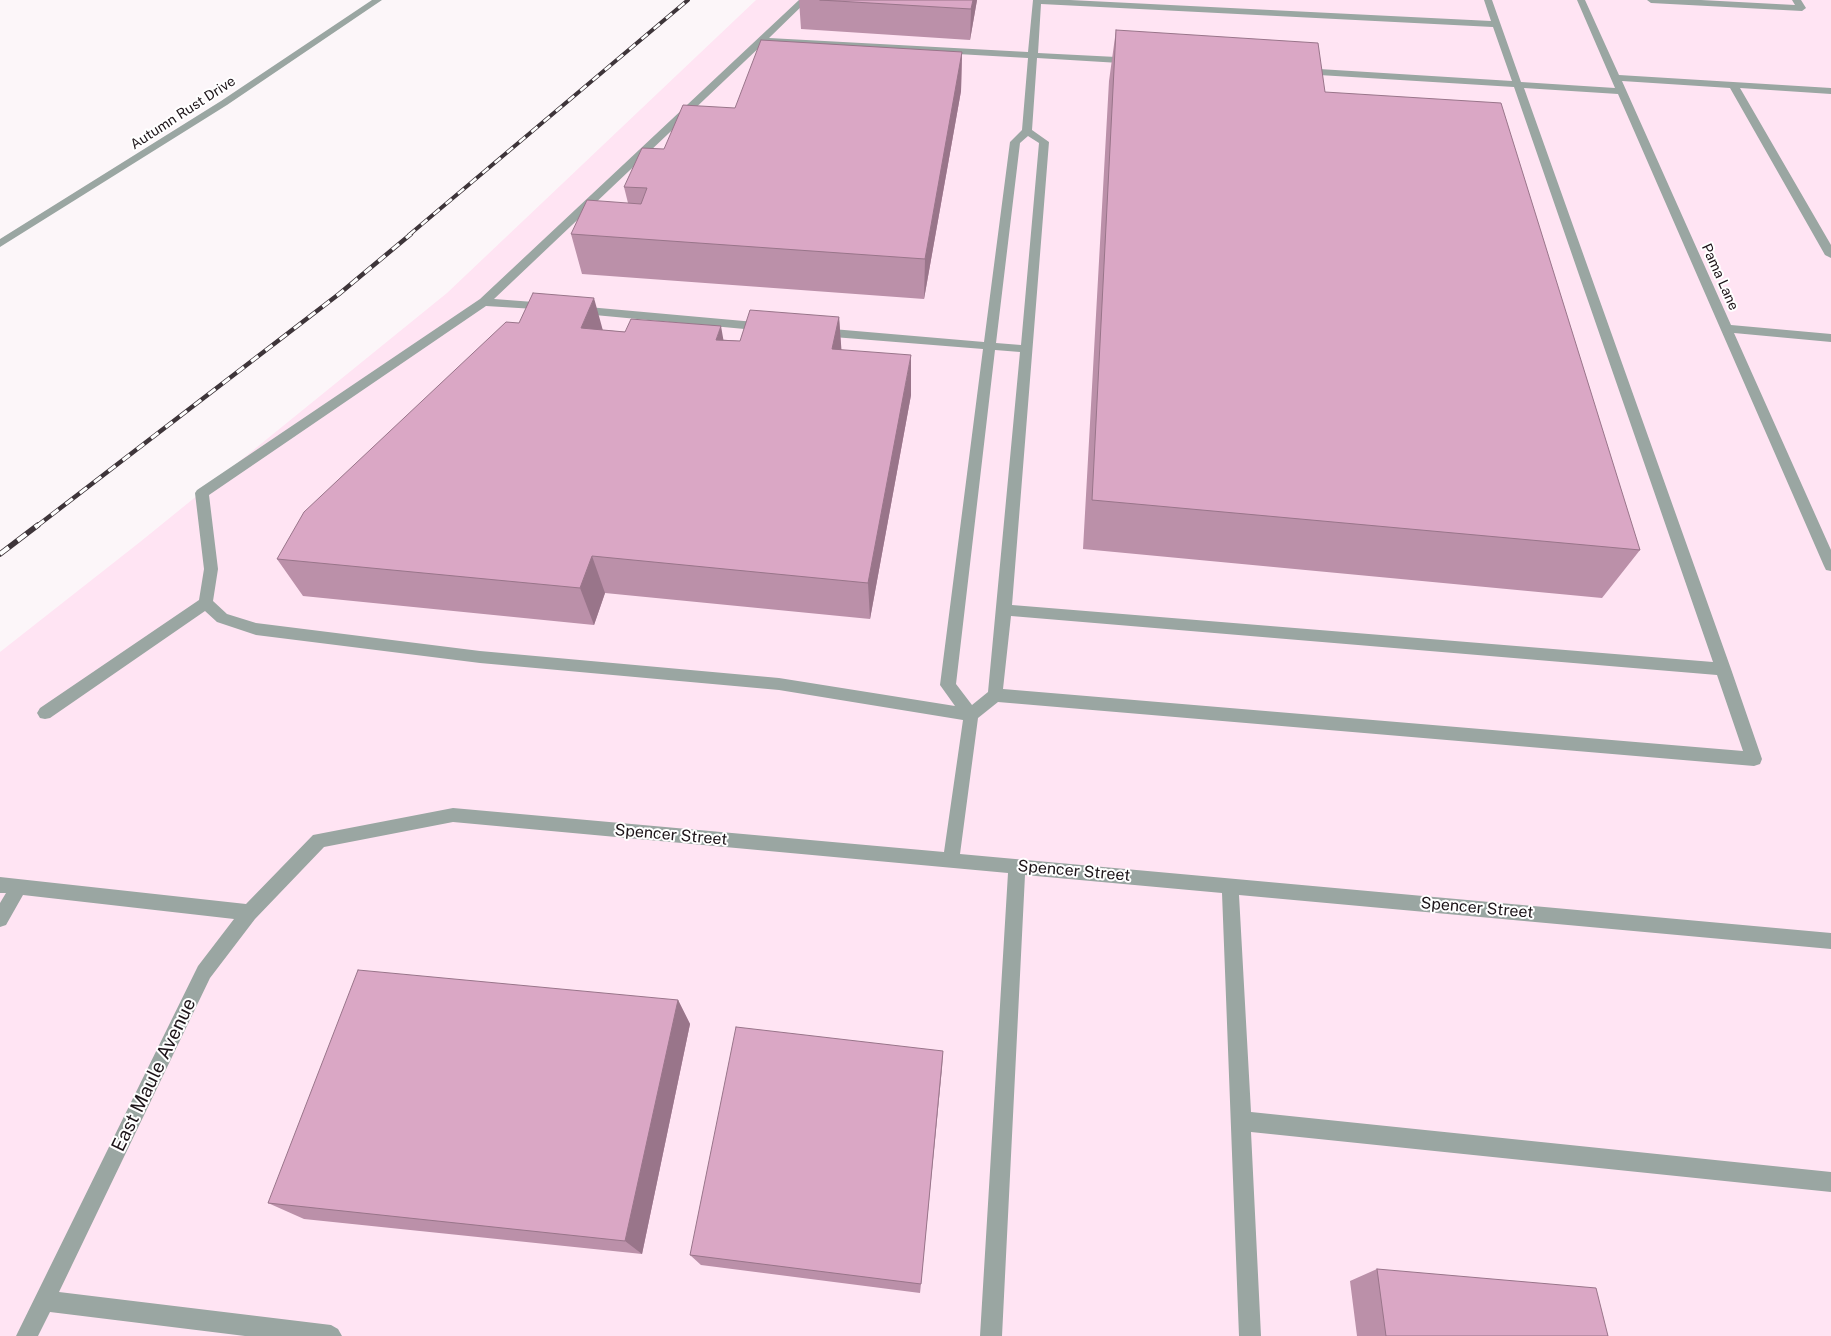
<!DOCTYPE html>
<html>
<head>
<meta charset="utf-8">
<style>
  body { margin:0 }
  canvas { display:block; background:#fcf6f9 }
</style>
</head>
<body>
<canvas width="1831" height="1336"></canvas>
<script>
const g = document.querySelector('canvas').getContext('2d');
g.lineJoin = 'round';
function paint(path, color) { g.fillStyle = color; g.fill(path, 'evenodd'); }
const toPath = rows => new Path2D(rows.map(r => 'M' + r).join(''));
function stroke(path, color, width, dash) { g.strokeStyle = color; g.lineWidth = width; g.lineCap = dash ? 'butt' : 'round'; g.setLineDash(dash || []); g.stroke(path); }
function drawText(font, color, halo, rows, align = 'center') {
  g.font = font + ' "Public Sans",sans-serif'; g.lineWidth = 4; g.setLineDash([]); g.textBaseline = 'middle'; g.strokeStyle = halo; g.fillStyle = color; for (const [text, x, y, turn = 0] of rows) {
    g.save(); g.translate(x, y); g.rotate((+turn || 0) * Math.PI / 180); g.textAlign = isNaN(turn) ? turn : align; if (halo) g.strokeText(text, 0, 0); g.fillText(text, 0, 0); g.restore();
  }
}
const built = toPath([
  [756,0,1831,0,1831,1336,0,1336,0,652,140,542,447,293]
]);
const minor = toPath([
  [372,0,382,0,227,105,0,247,0,239,221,101,372,0],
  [799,0,808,0,769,38,1028,52,1033,0,1070,0,1491,21,1484,0,1492,0,1521,82,1615,88,1577,0,1585,0,1619,75,1831,88,1831,94,1740,88,1831,245,1831,258,1825,255,1730,88,1622,81,1731,325,1831,334,1831,342,1734,333,1831,550,1831,571,1826,570,1824,566,1618,94,1524,88,1731,669,1762,759,1760,764,1754,766,998,702,978,718,960,854,1831,933,1831,949,1239,895,1251,1112,1831,1172,1831,1192,1251,1132,1261,1336,1239,1336,1222,893,1025,875,1002,1336,980,1336,1008,873,453,822,324,847,255,919,210,978,59,1292,331,1325,338,1329,342,1336,245,1336,50,1312,38,1336,16,1336,198,966,234,919,23,895,6,925,0,927,0,903,6,893,0,893,0,877,246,904,313,835,453,808,944,852,963,720,779,690,480,663,256,635,217,622,205,611,50,718,45,719,40,718,37,713,40,708,199,600,204,569,195,493,197,490,480,299,799,0],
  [1041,4,1493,27,1512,81,1303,68,1298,71,1303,74,1514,87,1713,662,1012,605,1049,142,1032,130,1037,58,1136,64,1141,61,1136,58,1038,53,1041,4],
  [764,43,1028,58,1022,130,1010,142,984,342,821,328,815,332,821,336,983,349,940,685,955,706,779,678,480,651,256,623,227,614,213,601,218,569,209,495,486,306,551,310,553,307,547,303,494,299,764,43],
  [1028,136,1039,143,1021,345,996,343,1020,143,1028,136],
  [995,350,1020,352,988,692,972,705,956,684,995,350],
  [1011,616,1717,675,1743,751,1003,689,1011,616],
  [1647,0,1701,0,1795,5,1792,0,1801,0,1806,8,1802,11,1651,3,1647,0],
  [577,306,766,323,772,327,766,331,573,313,571,310,573,307,577,306]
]);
const railFar2 = toPath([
  [409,235,688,0]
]);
const railFar1 = toPath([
  [37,526,339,294,411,234]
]);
const rail = toPath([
  [0,554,38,525]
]);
const wall = toPath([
  [799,0,977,0,970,40,801,29],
  [1116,30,1325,92,1640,550,1602,598,1083,549,1109,81],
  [962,52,961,91,924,299,582,274,571,234,628,203,624,187,664,149,735,108],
  [839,317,841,350,911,395,870,619,605,593,594,625,303,596,277,559,603,330,740,341],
  [678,1000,690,1024,642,1254,304,1219,268,1203],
  [943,1051,920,1293,701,1265,690,1255],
  [1377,1269,1608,1336,1357,1336,1350,1281]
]);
const shadedWall = toPath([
  [973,0,977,0,970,40,971,9],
  [962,52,961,91,924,299,925,259],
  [594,298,605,338,581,328],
  [839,317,842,357,832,349],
  [721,326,728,366,716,340],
  [911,355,911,395,870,619,868,583],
  [592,556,605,593,594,625,580,588],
  [678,1000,690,1024,642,1254,625,1241],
  [943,1051,942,1068,920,1293,921,1284]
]);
const building = toPath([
  [820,0,973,0,971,9,820,0],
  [1116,30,1318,43,1325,92,1501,103,1640,550,1092,500,1116,30],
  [761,40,962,52,925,259,571,234,587,200,641,204,647,188,624,187,642,148,664,149,683,105,735,108,761,40],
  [533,293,594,298,581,328,625,332,631,319,721,326,716,340,740,341,750,310,839,317,832,349,911,355,868,583,592,556,580,588,277,559,304,512,506,322,519,323,533,293],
  [358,970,678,1000,625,1241,268,1203,358,970],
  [736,1027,943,1051,921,1284,690,1255,736,1027],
  [1377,1269,1596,1288,1608,1336,1386,1336,1377,1269]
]);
const farStreetnames = [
  ["Autumn Rust Drive",183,113,-33],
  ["Pama Lane",1720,277,66]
];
const streetNames = [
  ["Spencer Street",671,835,5],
  ["Spencer Street",1074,871,5],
  ["Spencer Street",1477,908,5]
];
const nearStreetnames = [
  ["East Maule Avenue",154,1075,-64]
];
paint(built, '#ffe4f3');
paint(minor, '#9aa6a2');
stroke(railFar2, '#3e353a', 4);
stroke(railFar1, '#3e353a', 4.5);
stroke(rail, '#3e353a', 5.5);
stroke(railFar2, '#fff', 2.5, [8]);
stroke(railFar1, '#fff', 3, [9]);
stroke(rail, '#fff', 4, [11]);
paint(wall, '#bb90a9');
paint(shadedWall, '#99758a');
paint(building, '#daa7c5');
stroke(building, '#99758a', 1);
drawText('14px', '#1d1419', '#fff', farStreetnames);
drawText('16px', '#1d1419', '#fff', streetNames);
drawText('19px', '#1d1419', '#fff', nearStreetnames);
</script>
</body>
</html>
